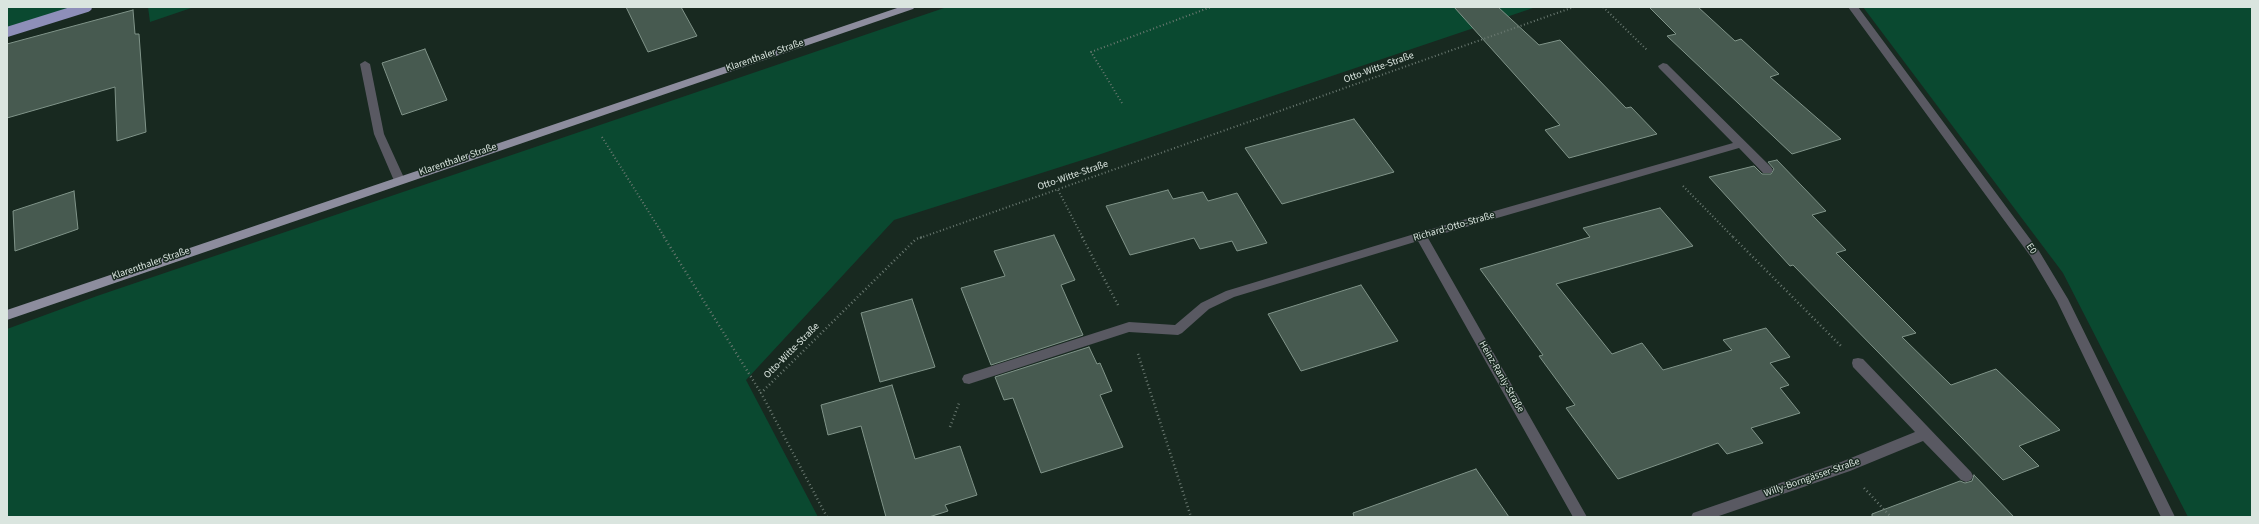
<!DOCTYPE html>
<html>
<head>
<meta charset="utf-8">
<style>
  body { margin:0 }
  #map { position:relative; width:2259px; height:524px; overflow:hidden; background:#182920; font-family:"Source Sans 3",sans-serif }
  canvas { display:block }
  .frame { position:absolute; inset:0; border:8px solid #dae5df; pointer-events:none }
</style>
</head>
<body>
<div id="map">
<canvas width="2259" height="524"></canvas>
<div class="frame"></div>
</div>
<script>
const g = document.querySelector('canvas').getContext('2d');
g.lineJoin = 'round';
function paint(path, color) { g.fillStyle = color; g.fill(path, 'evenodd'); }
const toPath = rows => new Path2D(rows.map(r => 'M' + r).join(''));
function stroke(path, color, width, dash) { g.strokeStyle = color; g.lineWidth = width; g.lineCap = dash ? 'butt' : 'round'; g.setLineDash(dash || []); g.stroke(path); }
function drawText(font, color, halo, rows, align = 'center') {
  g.font = font + ' "Source Sans 3",sans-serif'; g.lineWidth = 3; g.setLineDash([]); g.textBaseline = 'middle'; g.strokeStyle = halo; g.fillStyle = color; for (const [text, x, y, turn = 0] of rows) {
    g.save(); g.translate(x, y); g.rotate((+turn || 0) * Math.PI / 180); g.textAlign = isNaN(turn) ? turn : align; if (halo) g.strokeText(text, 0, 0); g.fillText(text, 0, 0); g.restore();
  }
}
const green = toPath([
  [7,7,76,7,7,29],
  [148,7,194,7,150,22],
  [947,7,1536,7,1098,155,894,220,746,380,818,517,7,517,7,329,97,296],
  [1863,7,2252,7,2252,517,2188,517,2063,273]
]);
const stream = toPath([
  [7,32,87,7]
]);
const building = toPath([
  [626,7,681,7,697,36,648,52,626,7],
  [1454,7,1498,7,1539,45,1560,40,1626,108,1631,107,1657,134,1569,158,1545,130,1560,125,1454,7],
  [1649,7,1698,7,1735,41,1741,39,1779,74,1770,77,1841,139,1792,154,1667,36,1676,34,1649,7],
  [133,10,135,34,139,34,146,132,117,141,115,87,7,118,7,44,133,10],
  [425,49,447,100,402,115,382,63,425,49],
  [1354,119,1394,172,1282,204,1245,148,1354,119],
  [1777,160,1826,211,1812,215,1846,250,1836,253,1916,333,1902,337,1951,385,1996,369,2060,430,2019,446,2039,466,2003,480,1793,265,1790,266,1709,177,1754,166,1762,174,1771,174,1774,169,1768,162,1777,160],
  [1168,190,1173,199,1203,192,1208,201,1237,193,1267,243,1237,251,1232,241,1200,249,1194,238,1130,255,1106,206,1168,190],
  [74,191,78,229,15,251,13,211,74,191],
  [1660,208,1693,246,1556,284,1612,354,1642,343,1663,370,1732,350,1723,340,1766,328,1790,357,1770,363,1789,385,1780,388,1800,413,1751,428,1763,443,1727,454,1718,443,1618,479,1566,408,1575,405,1539,356,1543,355,1480,269,1590,237,1583,228,1660,208],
  [1054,235,1075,280,1061,285,1083,335,991,365,961,288,1005,276,994,251,1054,235],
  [1361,285,1398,341,1301,371,1268,314,1361,285],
  [912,299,935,367,880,382,861,313,912,299],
  [1089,347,1097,364,1100,363,1112,391,1100,395,1123,447,1041,473,1013,398,1004,400,995,377,1089,347],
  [892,385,915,459,960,446,977,495,945,505,948,511,929,517,886,517,861,426,828,435,821,405,892,385],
  [1476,469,1509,517,1354,517,1353,513,1476,469],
  [1974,475,2014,517,1872,517,1872,514,1960,481,1965,483,1972,481,1974,475]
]);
const pathFar1 = toPath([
  [1603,7,1647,50],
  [1122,103,1091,52,1211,7],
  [602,137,665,238],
  [1683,186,1734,238],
  [1058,190,1083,238],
  [920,238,1574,7]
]);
const path = toPath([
  [664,237,761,393],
  [1082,237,1118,305],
  [1733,237,1842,347],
  [1138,354,1191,517],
  [950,427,959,403],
  [1864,488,1891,517],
  [827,517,761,393,916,239,922,237]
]);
const minor = toPath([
  [1848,7,1858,7,2039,251,2068,299,2175,517,2161,517,2057,301,2031,257,1848,7],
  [365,61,370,64,384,134,405,180,403,183,395,183,374,134,360,64,365,61],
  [1663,63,1667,64,1771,167,1773,170,1771,173,1763,173,1739,148,1428,238,1587,517,1573,517,1418,241,1234,297,1209,309,1182,333,1178,335,1129,332,969,384,964,383,962,379,964,375,1129,322,1175,325,1201,303,1226,291,1421,232,1733,143,1659,68,1658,66,1663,63],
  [1858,358,1863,359,1971,472,1973,476,1971,480,1966,482,1961,480,1923,441,1850,471,1716,517,1691,517,1693,513,1841,462,1915,432,1853,367,1852,363,1853,359,1858,358]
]);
const major = toPath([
  [900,7,915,7,913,9,7,320,7,310,900,7]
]);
const streetNames = [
  ["Klarenthaler Straße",765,56,-19],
  ["Otto-Witte-Straße",1379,68,-20],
  ["Klarenthaler Straße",458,160,-19],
  ["Otto-Witte-Straße",1073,176,-19],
  ["Richard-Otto-Straße",1454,227,-16],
  ["E0",2031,249,55],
  ["Klarenthaler Straße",151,264,-19],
  ["Otto-Witte-Straße",792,351,-45],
  ["Heinz-Ranly-Straße",1501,377,60],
  ["Willy-Borngässer-Straße",1812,478,-19]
];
paint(green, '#0a4930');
stroke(stream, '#8e8fb9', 10);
paint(building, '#475a50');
stroke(building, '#809489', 1);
stroke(pathFar1, '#6a7971', 2, [1, 2.5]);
stroke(path, '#6a7971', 2.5, [1, 3]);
paint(minor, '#595962');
paint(major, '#8d8d9e');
drawText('10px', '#dae5df', '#182920', streetNames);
</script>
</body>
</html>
